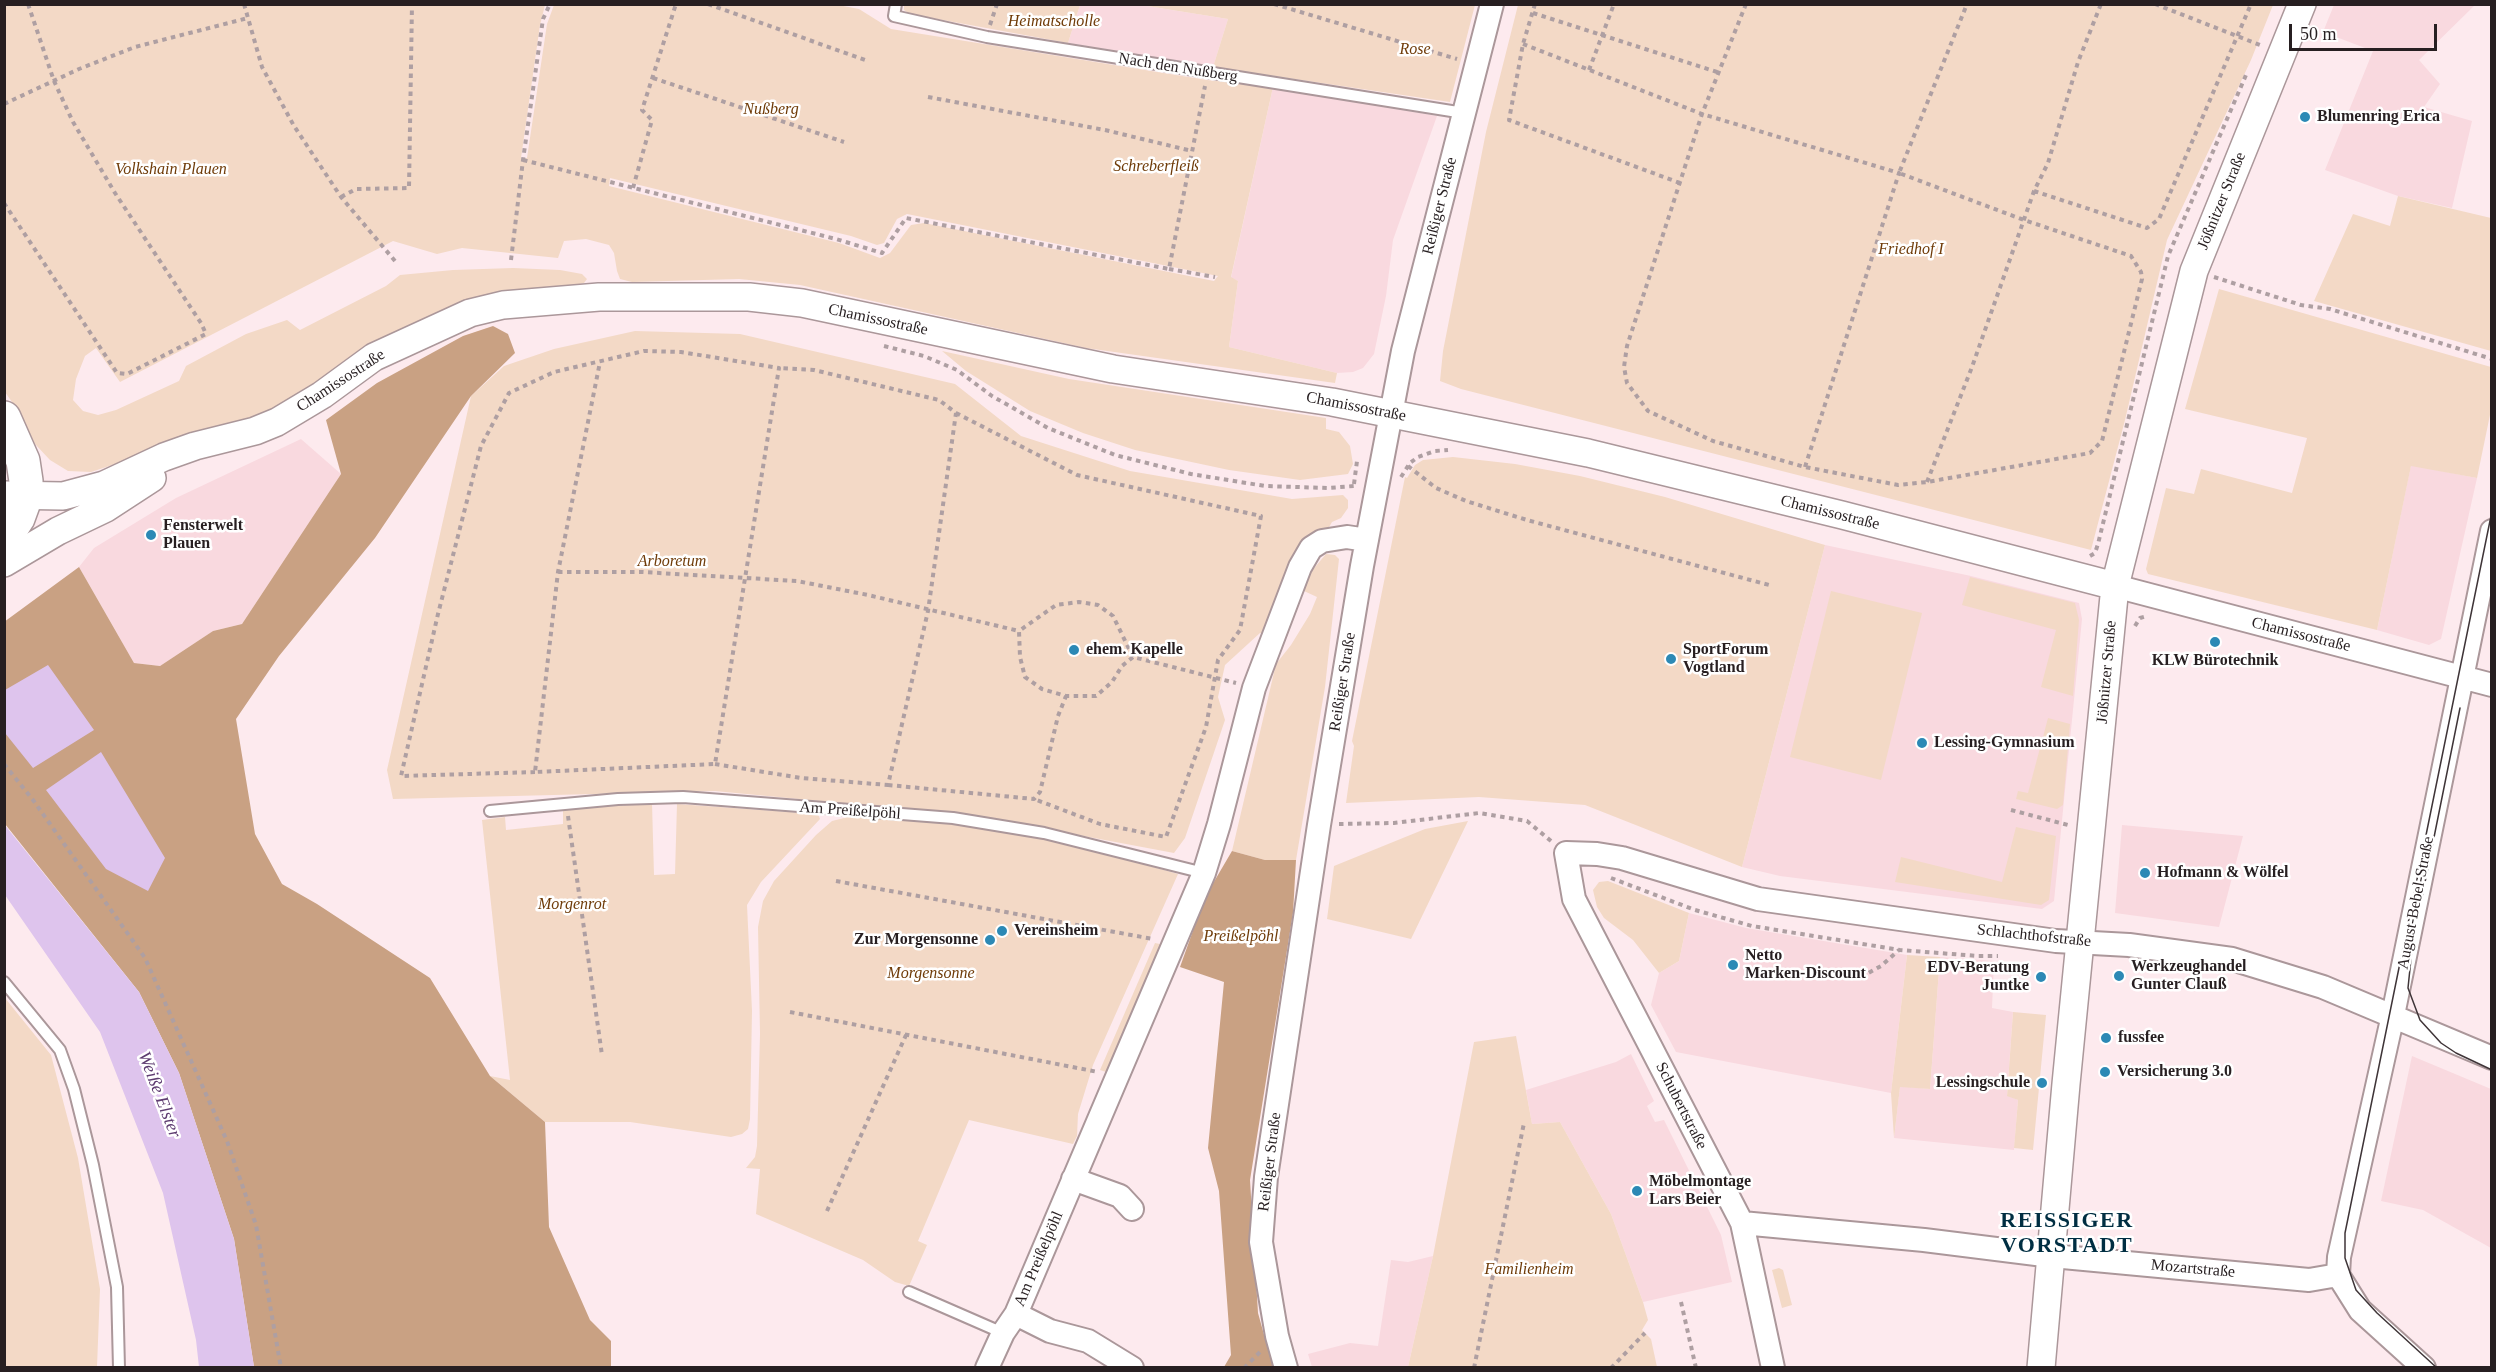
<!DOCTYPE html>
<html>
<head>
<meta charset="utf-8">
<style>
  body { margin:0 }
  #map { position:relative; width:2496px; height:1372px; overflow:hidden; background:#fdeaee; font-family:"Times New Roman",serif }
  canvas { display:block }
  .frame { position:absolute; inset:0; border:6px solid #271f21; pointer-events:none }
  .scale { position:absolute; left:2289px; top:24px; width:148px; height:27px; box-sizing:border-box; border:3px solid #271f21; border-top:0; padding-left:8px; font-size:18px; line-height:21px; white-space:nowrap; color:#271f21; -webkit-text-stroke:4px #fff; paint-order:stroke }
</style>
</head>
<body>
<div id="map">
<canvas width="2496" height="1372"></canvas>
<div class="frame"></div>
<div class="scale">50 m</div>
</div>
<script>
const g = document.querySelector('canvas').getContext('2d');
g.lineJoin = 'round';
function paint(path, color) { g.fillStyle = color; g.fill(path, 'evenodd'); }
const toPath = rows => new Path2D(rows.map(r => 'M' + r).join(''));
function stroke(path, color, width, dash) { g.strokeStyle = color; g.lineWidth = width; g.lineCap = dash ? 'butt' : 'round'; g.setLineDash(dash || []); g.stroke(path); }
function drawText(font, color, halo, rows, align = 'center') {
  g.font = font + ' "Times New Roman",serif'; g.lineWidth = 5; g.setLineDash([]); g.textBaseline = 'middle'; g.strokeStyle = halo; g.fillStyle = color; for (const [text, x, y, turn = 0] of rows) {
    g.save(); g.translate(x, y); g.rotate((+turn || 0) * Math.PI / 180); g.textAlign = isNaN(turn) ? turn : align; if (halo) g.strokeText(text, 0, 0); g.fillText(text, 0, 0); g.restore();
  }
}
const built = toPath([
  [1080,5,1141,5,1228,19,1213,67,1068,43],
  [2334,5,2475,5,2419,60,2440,84,2424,107,2472,121,2452,208,2398,196,2325,170,2373,51,2323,32],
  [1273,87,1437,116,1393,240,1386,296,1374,354,1363,368,1353,372,1337,373,1229,347,1238,281,1231,278],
  [301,439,341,474,242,624,213,631,160,666,134,663,79,567,94,548,176,498],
  [2411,465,2477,478,2441,639,2429,645,2377,630],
  [1825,545,1971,576,2079,603,2082,619,2054,901,2042,909,1780,876,1742,867],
  [2122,825,2243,836,2219,927,2115,913],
  [1689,913,1746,928,1907,955,1891,1093,1676,1052,1651,1005,1659,973,1679,961],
  [1940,957,1994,961,1992,1008,2013,1012,2007,1095,2018,1100,2014,1150,1894,1138,1900,1086,1930,1089],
  [1631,1054,1654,1101,1647,1106,1655,1122,1664,1120,1721,1235,1732,1282,1643,1302,1611,1214,1560,1122,1532,1124,1526,1090,1616,1062],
  [2412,1056,2491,1089,2491,1248,2423,1210,2381,1201],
  [1433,1256,1408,1367,1312,1367,1308,1354,1350,1343,1378,1346,1391,1260,1408,1262]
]);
const green = toPath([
  [4,5,545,5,540,25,521,158,527,158,547,24,554,5,838,5,859,9,891,29,1207,80,1273,87,1231,277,1238,281,1229,347,1337,373,1335,383,1086,348,800,285,739,279,632,282,620,279,617,271,614,253,609,245,586,239,564,241,558,258,462,248,437,254,393,241,120,382,96,348,85,356,76,379,73,400,83,411,98,415,116,410,179,381,186,366,246,334,287,320,300,330,386,286,400,275,453,270,513,268,560,270,582,274,587,279,584,283,571,286,523,290,476,297,382,340,338,371,279,406,224,428,91,472,68,471,50,460,35,444,19,412,5,392],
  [610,178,851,236,877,245,884,243,897,219,907,214,1218,276,1214,281,924,223,911,225,890,253,880,258,839,243,609,186],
  [904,5,904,4,1080,5,1068,43,910,14,904,10],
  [1141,5,1475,4,1475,5,1450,102,1213,67,1228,19],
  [1518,5,2273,5,2251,60,2167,240,2125,420,2091,550,1461,389,1440,381,1443,351,1486,132],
  [2398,196,2491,218,2491,351,2314,301,2353,214,2390,226],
  [2219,289,2491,367,2491,410,2477,478,2411,466,2377,630,2148,574,2146,569,2166,488,2194,494,2201,469,2292,493,2307,438,2185,409],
  [635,331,740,334,955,384,1021,436,1130,471,1292,499,1343,495,1348,500,1348,508,1341,518,1332,522,1266,635,1260,633,1225,665,1218,697,1225,720,1185,838,1174,853,977,816,715,791,393,799,387,770,471,396,504,366,554,349],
  [942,351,1069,379,1326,418,1326,429,1339,432,1350,446,1353,464,1348,474,1300,480,1229,470,1135,450,1083,433,1030,411,966,371],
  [1453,457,1515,464,1580,476,1665,497,1825,545,1742,867,1585,805,1479,797,1346,803,1354,746,1352,741,1405,477,1407,478,1415,465,1423,460],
  [1326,554,1335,555,1339,559,1325,687,1296,860,1265,860,1232,851,1276,664,1291,645,1310,614,1317,597,1304,591,1310,573],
  [1970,577,2075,603,2079,620,2073,696,2041,687,2056,630,1962,605],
  [1831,591,1922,613,1881,780,1790,757],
  [2048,718,2070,724,2063,805,2057,809,2016,799,2018,791,2028,793],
  [652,803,654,875,675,874,677,804,818,814,820,819,761,882,747,905,752,1011,750,1119,748,1129,742,1134,731,1137,630,1122,545,1122,490,1076,510,1080,482,820,505,817,506,830,563,824,563,810],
  [856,815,955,823,1044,836,1178,874,1093,1065,1078,1114,1077,1136,1073,1144,969,1120,918,1241,927,1245,909,1286,895,1282,863,1260,756,1214,760,1169,746,1168,755,1157,757,1146,760,1034,758,927,763,901,774,881,816,835,832,821],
  [1468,821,1411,939,1327,919,1334,866,1425,829],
  [2016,827,2056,836,2049,900,2041,905,1895,882,1901,857,2002,882],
  [1608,881,1689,913,1679,961,1659,973,1633,940,1604,918,1597,907,1593,890,1599,882],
  [1155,943,1165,945,1109,1073,1100,1070],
  [1907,955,1940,957,1930,1089,1900,1087,1894,1138,1891,1093],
  [5,998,51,1055,78,1158,100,1289,97,1367,5,1367],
  [2013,1012,2046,1015,2033,1150,2014,1148,2018,1100,2007,1096],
  [1516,1036,1532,1124,1560,1122,1611,1214,1643,1302,1648,1320,1642,1330,1651,1339,1657,1367,1408,1367,1433,1256,1474,1042],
  [1779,1268,1783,1270,1792,1305,1782,1308,1772,1270]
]);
const forest = toPath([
  [493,326,508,334,515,353,471,396,375,538,279,656,236,719,255,834,282,884,317,904,430,978,490,1076,545,1122,549,1227,590,1320,611,1341,611,1367,254,1367,234,1239,179,1073,139,992,5,824,4,622,79,567,134,663,160,666,213,631,242,624,341,474,326,420,377,383,463,336],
  [1232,851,1265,860,1296,860,1293,913,1250,1180,1258,1313,1273,1367,1224,1367,1231,1355,1219,1191,1208,1148,1224,982,1180,967,1205,897]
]);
const water = toPath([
  [48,665,94,730,33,768,5,733,5,690],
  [101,752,165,858,148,891,106,869,46,790],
  [4,824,139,992,179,1073,234,1239,254,1367,199,1367,196,1340,163,1193,100,1032,5,895]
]);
const path = toPath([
  [244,4,262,67,294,126,341,197,395,261],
  [708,4,868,61],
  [1274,4,1457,59],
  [1535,4,1523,44,1509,120,1680,183],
  [1746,4,1702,114,1627,346,1624,367,1627,383,1648,411,1713,441,1805,467,1898,485,1927,482,2090,453,2102,441,2142,279,2141,272,2131,256,2024,220,1899,173,1967,4],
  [2155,4,2260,45],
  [1533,13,1717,72],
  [990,25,997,4],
  [1523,44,1702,114,1899,173,1805,467],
  [1589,70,1614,4],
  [653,78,844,142],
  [928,97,1105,130,1192,151],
  [4,104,79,69,135,47,248,18],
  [523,160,836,239,882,253,906,218,1169,269,1205,86],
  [633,188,652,120,642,110,676,4],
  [2034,191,2147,228,2159,219,2251,4],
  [341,197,356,189,409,188,412,4],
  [4,203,117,373,127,374,206,334,201,323,115,193,73,122,54,81,28,4],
  [511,260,523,160,543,19,550,4],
  [1169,269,1215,277],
  [2214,277,2301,305,2330,309,2492,359],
  [884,346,924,356,957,370,992,396,1048,428,1115,455,1191,474,1265,486,1328,488,1354,486],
  [956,413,1077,475,1261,516,1240,630,1218,660,1206,727,1166,837,1100,824,1034,799],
  [1408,466,1436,488,1466,501,1527,520,1769,585],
  [1401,477,1410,463,1418,457,1435,451,1448,450],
  [1927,482,1972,367,2034,191,2048,163,2078,62,2101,4],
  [1354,484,1357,461],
  [2090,556,2095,553,2098,544,2168,256,2246,75],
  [558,572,642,572,797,581,868,595,1019,631],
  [2135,626,2140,618,2147,616],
  [1133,657,1113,616,1098,605,1079,602,1056,605,1019,631,1020,657,1025,677,1042,689,1066,696,1096,696,1112,682,1122,666,1133,657,1236,683],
  [4,764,33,800,145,958,227,1141,256,1225,281,1368],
  [715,764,801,778,888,785,928,611,956,413,939,400,814,370,779,368],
  [535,772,401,776,438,614,481,446,509,393,554,372,644,351,681,352,779,368,715,764,535,772,558,572,600,362],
  [888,785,1034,799,1040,792,1058,716,1066,696],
  [2011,810,2068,825],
  [568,816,602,1055],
  [1339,824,1394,823,1479,813,1527,821,1551,841],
  [1611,878,1695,910,1752,926,1900,950,1978,956,1998,956],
  [836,881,1153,939],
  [1861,977,1881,966,1899,950],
  [790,1012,1098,1072],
  [827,1211,906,1035],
  [1681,1302,1696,1368],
  [1244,1368,1261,1351],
  [1474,1368,1524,1123],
  [1611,1368,1645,1333]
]);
const service = toPath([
  [896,4,894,16,987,37,1464,113],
  [490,811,618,799,683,797,953,818,1044,833,1204,873],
  [4,982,60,1050,74,1089,93,1165,117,1287,119,1368],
  [909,1292,1003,1333]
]);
const minor = toPath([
  [2115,586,2492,685],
  [1073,1179,1120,1196,1132,1209],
  [1742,1223,1924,1240,2052,1256,2309,1280,2338,1275],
  [1016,1314,1050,1331,1088,1341,1132,1368],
  [987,1368,1003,1333,1016,1314,1204,873,1219,824,1254,688,1300,567,1311,548,1322,541,1347,537,1367,540],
  [1286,1368,1277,1336,1261,1242,1266,1177,1319,825,1362,566,1391,414,1403,351,1492,4],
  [1773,1368,1742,1223,1574,899,1566,853,1597,854,1622,858,1758,899,2056,941,2129,945,2232,959,2323,987,2492,1058],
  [2424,1368,2360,1310,2338,1275,2339,1257,2393,1015,2492,531]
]);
const tertiary = toPath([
  [4,495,63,496,104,485,164,457,195,446,255,431,277,422,322,395,374,357,470,313,503,305,599,297,749,297,802,303,1113,369,1332,402,1588,453,1842,515,2115,586],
  [4,563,58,531,106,508,152,478],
  [2041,1368,2066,1084,2115,586,2194,271,2302,4]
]);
const primary = toPath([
  [4,418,23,461,26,481,26,496,18,518,4,540]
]);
const tram = toPath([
  [2421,902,2460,708],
  [2412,949,2408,988,2420,1020,2441,1043,2456,1053,2492,1070],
  [2437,1368,2377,1313,2356,1290,2345,1258,2345,1233,2492,511]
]);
const markers = [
  [2305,117,6,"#2c89b5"],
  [151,535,6,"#2c89b5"],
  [2215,642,6,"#2c89b5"],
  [1074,650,6,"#2c89b5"],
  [1671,659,6,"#2c89b5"],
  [1922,743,6,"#2c89b5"],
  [2145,873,6,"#2c89b5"],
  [1002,931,6,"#2c89b5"],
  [990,940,6,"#2c89b5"],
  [1733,965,6,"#2c89b5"],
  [2119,976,6,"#2c89b5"],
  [2041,977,6,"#2c89b5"],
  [2106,1038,6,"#2c89b5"],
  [2105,1072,6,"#2c89b5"],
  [2042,1083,6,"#2c89b5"],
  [1637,1191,6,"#2c89b5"]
];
const parkNames = [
  ["Heimatscholle",1054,22],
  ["Rose",1415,50],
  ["Nußberg",771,110],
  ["Schreberfleiß",1156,167],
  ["Volkshain Plauen",171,170],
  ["Friedhof I",1911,250],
  ["Arboretum",672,562],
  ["Morgenrot",572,905],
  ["Preißelpöhl",1241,937],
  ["Morgensonne",931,974],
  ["Familienheim",1529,1270]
];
const streetNames = [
  ["Nach den Nußberg",1178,68,9],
  ["Jößnitzer Straße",2222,201,-68],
  ["Reißiger Straße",1440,206,-76],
  ["Chamissostraße",878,320,12],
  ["Chamissostraße",341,381,-33],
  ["Chamissostraße",1356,407,11],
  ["Chamissostraße",1830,513,14],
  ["Chamissostraße",2301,635,14],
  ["Jößnitzer Straße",2107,672,-85],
  ["Reißiger Straße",1343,682,-81],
  ["Am Preißelpöhl",850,811,4],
  ["August-Bebel-Straße",2416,903,-79],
  ["Schlachthofstraße",2034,936,6],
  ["Schubertstraße",1681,1106,63],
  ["Reißiger Straße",1270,1162,-83],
  ["Am Preißelpöhl",1039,1259,-67],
  ["Mozartstraße",2193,1269,5]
];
const poiNames = [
  ["Blumenring Erica",2317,117],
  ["Fensterwelt",163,526],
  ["Plauen",163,544],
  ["ehem. Kapelle",1086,650],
  ["SportForum",1683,650],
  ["Vogtland",1683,668],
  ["KLW Bürotechnik",2215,661,"center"],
  ["Lessing-Gymnasium",1934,743],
  ["Hofmann & Wölfel",2157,873],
  ["Vereinsheim",1014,931],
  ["Zur Morgensonne",978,940,"right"],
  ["Netto",1745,956],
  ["Marken-Discount",1745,974],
  ["Werkzeughandel",2131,967],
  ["Gunter Clauß",2131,985],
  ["EDV-Beratung",2029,968,"right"],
  ["Juntke",2029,986,"right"],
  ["fussfee",2118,1038],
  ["Versicherung 3.0",2117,1072],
  ["Lessingschule",2030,1083,"right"],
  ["Möbelmontage",1649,1182],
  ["Lars Beier",1649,1200]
];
const waterNames = [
  ["Weiße Elster",159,1095,69]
];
const districtNames = [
  ["REISSIGER",2067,1221],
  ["VORSTADT",2067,1246]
];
paint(built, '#f9d9df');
paint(green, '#f3d9c6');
paint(forest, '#c9a183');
paint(water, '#dec4ed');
stroke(service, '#ab979a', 14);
stroke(minor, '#ab979a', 26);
stroke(tertiary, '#ab979a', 30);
stroke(primary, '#ab979a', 36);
stroke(path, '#ae9fa2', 4, [4.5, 4.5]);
stroke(service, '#fff', 10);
stroke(minor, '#fff', 22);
stroke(tertiary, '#fff', 27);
stroke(primary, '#fff', 33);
stroke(tram, '#3f3538', 1.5);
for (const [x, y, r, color] of markers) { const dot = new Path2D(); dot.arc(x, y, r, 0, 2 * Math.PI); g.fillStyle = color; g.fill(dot); stroke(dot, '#fff', 2); }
drawText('italic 16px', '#6f3b08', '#fff', parkNames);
drawText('16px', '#271f21', '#fff', streetNames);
drawText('bold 16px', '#271f21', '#fff', poiNames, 'left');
drawText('italic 18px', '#5e3c71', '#fff', waterNames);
g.letterSpacing = '1.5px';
drawText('bold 22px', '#002e42', '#fff', districtNames);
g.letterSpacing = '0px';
</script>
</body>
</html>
